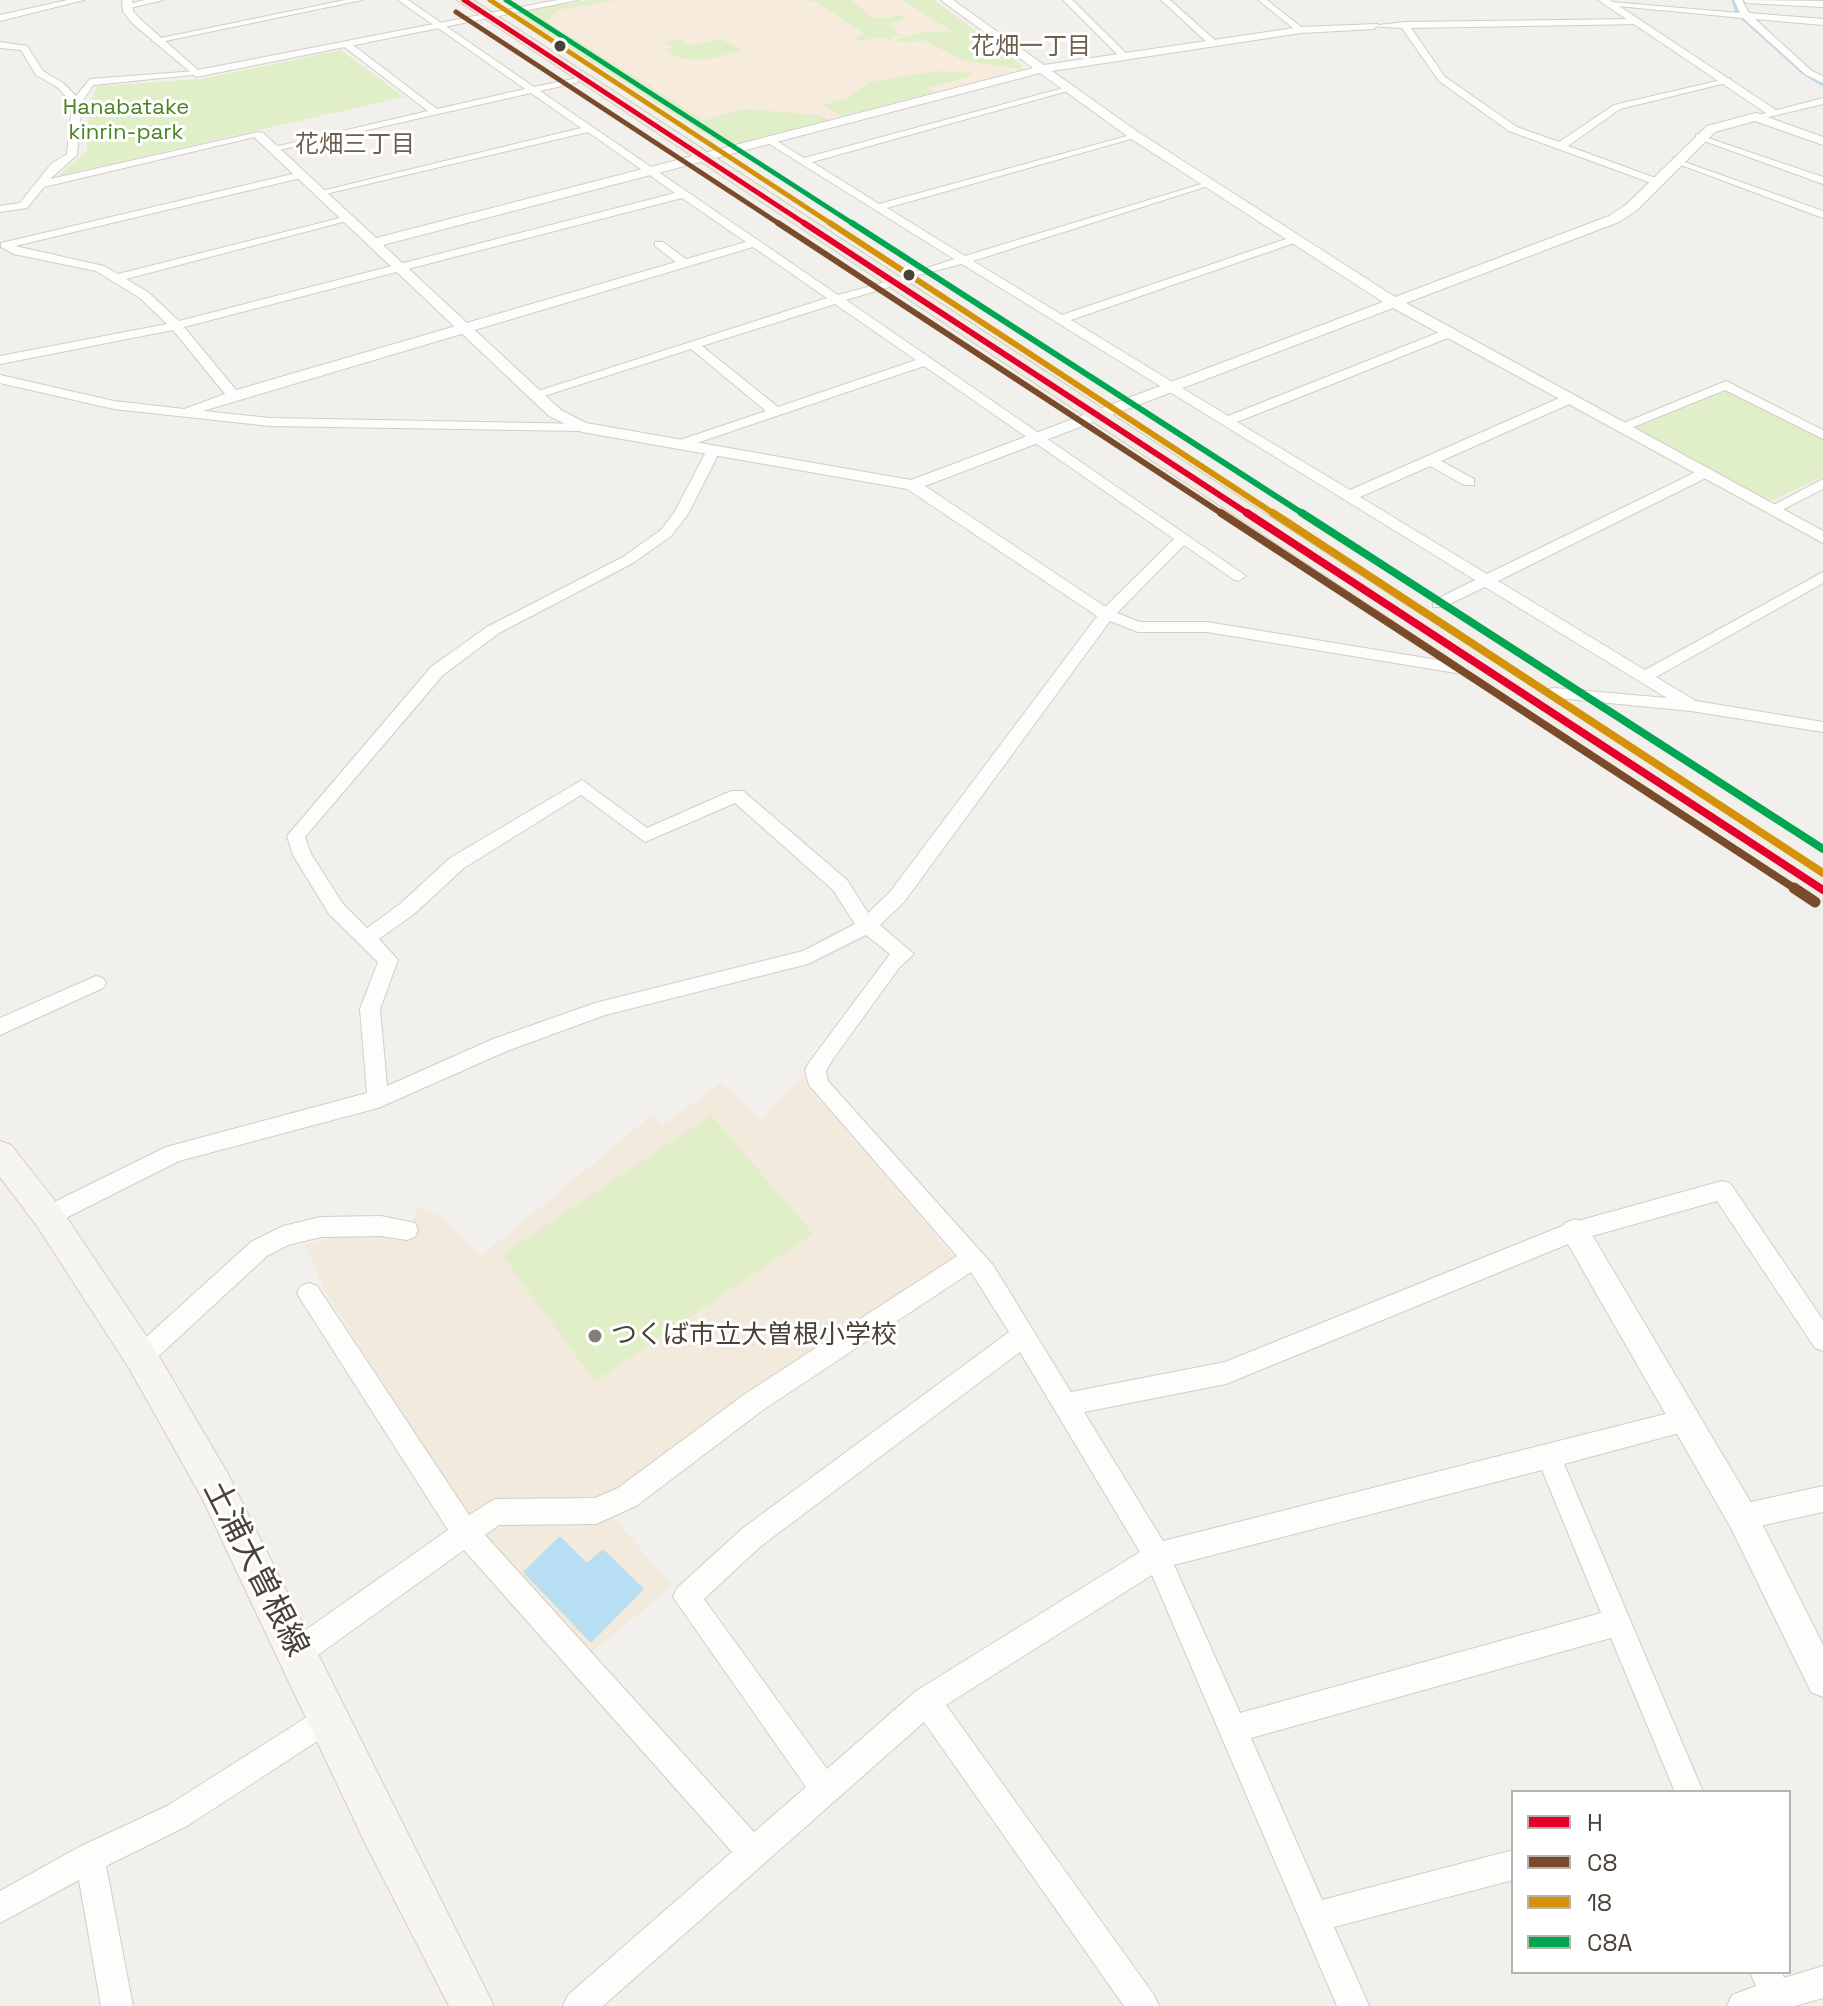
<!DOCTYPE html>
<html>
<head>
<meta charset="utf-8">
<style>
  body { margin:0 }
  #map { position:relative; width:1823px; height:2006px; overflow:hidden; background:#f2f0ec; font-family:"Space Grotesk",sans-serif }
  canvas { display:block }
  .legend { position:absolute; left:1511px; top:1790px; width:280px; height:184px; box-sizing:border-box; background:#fff; border:2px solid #b7b3af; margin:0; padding:10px 14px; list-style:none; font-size:24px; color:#4a4136 }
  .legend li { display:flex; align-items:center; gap:16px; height:40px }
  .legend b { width:40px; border:2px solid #b7b3af }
</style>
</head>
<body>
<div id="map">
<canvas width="1823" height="2006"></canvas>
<ul class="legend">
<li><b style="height:10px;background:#e4002b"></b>H</li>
<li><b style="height:10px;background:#7a4b2a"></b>C8</li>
<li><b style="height:10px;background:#d4920b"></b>18</li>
<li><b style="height:10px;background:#00a651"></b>C8A</li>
</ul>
</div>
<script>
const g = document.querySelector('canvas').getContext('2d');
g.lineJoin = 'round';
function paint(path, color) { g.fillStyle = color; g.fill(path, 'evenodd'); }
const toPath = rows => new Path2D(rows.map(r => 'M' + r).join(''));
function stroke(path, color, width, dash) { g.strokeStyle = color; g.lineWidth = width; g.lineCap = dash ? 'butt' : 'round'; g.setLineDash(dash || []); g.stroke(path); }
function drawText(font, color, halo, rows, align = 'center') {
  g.font = font + ' "Space Grotesk","Noto Sans JP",sans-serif'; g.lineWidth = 6; g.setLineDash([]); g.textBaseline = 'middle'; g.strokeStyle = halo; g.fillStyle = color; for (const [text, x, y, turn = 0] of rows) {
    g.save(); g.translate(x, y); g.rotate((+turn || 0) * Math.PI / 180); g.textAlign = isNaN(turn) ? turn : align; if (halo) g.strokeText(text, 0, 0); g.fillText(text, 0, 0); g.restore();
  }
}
const commercial = toPath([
  [589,0,934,0,1022,65,1021,69,737,144,721,144,518,15]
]);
const education = toPath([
  [803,1076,814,1097,829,1110,955,1258,601,1503,672,1586,590,1654,464,1518,324,1289,305,1245,341,1235,403,1240,419,1206,445,1219,480,1257,652,1115,661,1126,721,1083,762,1120]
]);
const green = toPath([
  [589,0,617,0,558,10,546,21,704,120,744,109,819,115,829,120,737,144,721,144,518,15,521,11],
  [803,0,851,0,874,19,901,15,906,18,889,24,899,35,888,40,879,37,857,41,853,38,865,34,817,2],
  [902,0,934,0,1022,65,1021,69,965,61,923,40,906,43,896,40,923,31,955,33],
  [678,39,691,45,719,39,744,50,705,60,682,59,664,50,672,47,664,42],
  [341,50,404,97,58,176,87,151,89,105,97,86,201,79],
  [937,71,972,72,967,78,927,88,934,92,842,116,822,105,847,98,869,82],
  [1724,390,1823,437,1823,476,1774,500,1768,500,1638,429,1637,424],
  [711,1115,813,1234,595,1381,502,1255]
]);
const water = toPath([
  [560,1536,587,1563,603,1549,644,1589,591,1643,523,1572]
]);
const stream = toPath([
  [1733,0,1737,13],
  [1740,16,1802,72,1823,85]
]);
const minor = toPath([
  [68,0,84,0,0,21,0,15,68,0],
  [145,0,163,0,126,9,122,6,145,0],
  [345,0,362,0,156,43,151,40,345,0],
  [398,0,408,0,534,87,578,78,578,82,540,91,838,295,889,281,889,287,846,300,1246,576,1238,581,1233,579,1184,545,1117,613,1140,622,1207,622,1456,663,1479,660,1487,665,1485,669,1456,673,1207,632,1138,632,1110,621,904,902,880,925,914,954,899,968,833,1059,826,1071,828,1081,993,1265,1071,1392,1225,1362,1567,1224,1722,1181,1730,1183,1823,1320,1823,1351,1815,1348,1717,1201,1578,1240,1226,1384,1084,1412,1163,1541,1685,1409,1694,1413,1697,1421,1694,1429,1564,1464,1703,1792,1675,1792,1611,1638,1251,1738,1322,1900,1513,1850,1513,1880,1334,1927,1369,2006,1337,2006,1152,1575,946,1705,1154,1995,1159,2006,1124,2006,924,1722,603,2006,563,2006,568,1995,732,1852,464,1550,307,1663,297,1667,287,1663,283,1653,287,1643,448,1530,301,1300,297,1293,301,1286,309,1283,317,1286,469,1515,495,1499,595,1498,618,1488,745,1394,957,1256,809,1085,805,1070,808,1064,890,954,866,935,808,964,605,1015,507,1051,378,1108,179,1161,56,1223,48,1226,40,1223,37,1216,40,1209,166,1147,367,1093,360,1009,378,962,329,914,293,855,287,836,431,667,487,627,623,557,661,530,674,513,708,448,720,451,688,514,671,536,633,563,499,633,443,675,305,837,311,854,343,904,367,928,400,904,450,858,582,780,647,828,731,791,743,791,847,880,868,913,890,892,1101,611,1174,539,924,366,682,448,675,444,677,441,766,411,691,349,541,397,529,394,827,298,753,247,203,411,270,418,587,424,589,427,582,431,270,426,114,409,0,383,0,375,114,401,184,409,225,394,173,330,0,364,0,356,167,324,140,298,96,271,14,254,1,247,1,243,301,172,305,173,305,177,15,246,104,266,118,274,348,216,354,219,126,279,148,292,179,321,675,193,588,132,317,196,317,192,581,128,531,93,270,152,270,148,428,111,343,46,343,42,349,42,437,109,525,89,398,0],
  [682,198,746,242,686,259,663,242,655,242,655,246,676,262,236,390,184,327,682,198],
  [835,304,916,360,778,407,702,346,835,304],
  [581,795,645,842,735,803,833,890,855,924,803,951,595,1003,493,1039,387,1086,380,1009,398,960,379,939,414,914,464,868,581,795],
  [971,1272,1009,1332,743,1528,677,1588,673,1597,806,1787,754,1832,485,1535,499,1525,596,1524,636,1506,763,1410,971,1272],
  [1020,1352,1140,1552,916,1691,827,1769,704,1599,761,1546,1020,1352],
  [1542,1470,1601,1613,1240,1713,1174,1565,1542,1470],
  [1063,0,1072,0,1128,55,1128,59,1122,59,1063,0],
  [1161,0,1170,0,1217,42,1217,46,1211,46,1161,0],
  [1258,0,1267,0,1305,30,1298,32,1258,0],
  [1734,0,1742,0,1749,13,1823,19,1823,25,1755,19,1812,71,1823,76,1823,83,1806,75,1743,18,1607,5,1611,2,1740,13,1734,0],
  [1743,0,1823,1,1823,7,1747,3,1743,0],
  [1637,19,1640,24,1411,28,1445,77,1517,127,1559,142,1614,105,1730,78,1730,82,1620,109,1568,146,1661,180,1661,184,1657,185,1509,131,1439,81,1402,28,1370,26,1405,22,1637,19],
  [0,42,27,46,43,71,63,83,76,96,90,79,196,71,201,74,93,85,82,102,77,155,50,179,258,132,263,135,44,187,27,208,0,212,0,206,20,203,51,164,67,154,72,103,57,87,36,75,21,50,0,48,0,42],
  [1067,87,1075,89,812,162,879,204,1138,133,1138,137,887,208,965,256,1211,181,1211,185,973,261,1062,315,1292,237,1300,237,1300,241,1071,320,1228,416,1445,330,1453,330,1453,336,1237,422,1350,490,1564,396,1574,396,1574,402,1441,461,1474,479,1474,485,1464,485,1430,466,1360,497,1487,574,1700,470,1710,470,1710,476,1498,581,1645,670,1823,572,1823,583,1656,677,1696,701,1823,722,1823,732,1691,711,1548,697,1548,689,1554,688,1667,698,1485,587,1443,607,1433,607,1433,601,1475,580,962,264,915,276,915,272,954,259,763,140,772,138,804,158,1067,87],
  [1823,98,1823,104,1756,120,1751,117,1823,98],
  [1696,134,1823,177,1823,184,1696,138,1696,134],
  [1673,158,1823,211,1823,218,1673,162,1673,158],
  [1726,381,1823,430,1823,439,1725,390,1626,430,1614,427,1726,381],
  [1823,479,1823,489,1776,513,1764,510,1823,479],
  [96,976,103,978,106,983,103,988,0,1035,0,1018,96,976],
  [381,1216,415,1223,418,1230,415,1237,407,1240,381,1236,321,1237,288,1245,267,1256,149,1365,141,1368,133,1365,129,1357,133,1349,251,1242,283,1226,321,1217,381,1216],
  [1823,1486,1823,1512,1742,1530,1733,1526,1729,1517,1733,1508,1742,1504,1823,1486],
  [329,1703,339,1707,343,1717,339,1727,187,1826,106,1866,133,2006,101,2006,79,1880,0,1923,0,1891,79,1847,167,1806,329,1703],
  [1823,1966,1823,1998,1795,2006,1727,2006,1732,1995,1756,1986,1750,1972,1782,1972,1784,1978,1823,1966]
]);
const tertiary = toPath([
  [122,0,132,0,133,11,140,19,198,70,557,0,578,0,196,77,132,23,123,11,122,0],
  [941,0,953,0,1044,65,1301,27,1378,24,1374,29,1301,33,1052,71,1138,132,1395,297,1609,216,1627,204,1707,126,1756,113,1823,137,1823,145,1755,121,1715,132,1637,210,1619,222,1406,303,1823,531,1823,543,1393,308,925,486,1116,614,1114,618,1100,618,907,489,582,432,549,416,252,135,262,132,376,238,1033,68,941,0],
  [1040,73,1130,138,1383,302,911,480,586,423,561,410,383,245,1040,73],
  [1598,0,1610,0,1779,112,1769,115,1598,0],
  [1575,1219,1585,1223,1753,1506,1823,1645,1823,1697,1811,1692,1731,1528,1565,1239,1561,1231,1565,1223,1575,1219]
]);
const secondary = toPath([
  [0,1141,11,1145,59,1206,153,1346,228,1474,494,2006,449,2006,365,1843,202,1498,129,1368,37,1226,0,1177,0,1141]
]);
const primary = toPath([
  [457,0,473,0,1823,876,1823,901,1812,898,457,0]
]);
const bus1Far2 = toPath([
  [464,0,807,225]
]);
const bus1Far1 = toPath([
  [804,223,1250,515]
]);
const bus1 = toPath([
  [1247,513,1823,890]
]);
const bus2Far3 = toPath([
  [456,12,781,225]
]);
const bus2Far2 = toPath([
  [778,223,1224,515]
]);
const bus2Far1 = toPath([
  [1221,513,1797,890]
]);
const bus2 = toPath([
  [1794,888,1815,902]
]);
const bus3Far2 = toPath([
  [490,0,833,225]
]);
const bus3Far1 = toPath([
  [830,223,1276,515]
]);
const bus3 = toPath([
  [1273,513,1823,873]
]);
const bus4Far2 = toPath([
  [506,0,855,225]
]);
const bus4Far1 = toPath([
  [852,223,1305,515]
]);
const bus4 = toPath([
  [1302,513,1823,849]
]);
const markers = [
  [560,46,7,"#4a4136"],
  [909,275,7,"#4a4136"],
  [595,1336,8,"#857e76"]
];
const farParknames = [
  ["Hanabatake",126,108],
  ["kinrin-park",126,133]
];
const farNeighbourhoodnames = [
  ["花畑一丁目",1031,47],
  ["花畑三丁目",355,145]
];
const poiNames = [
  ["つくば市立大曽根小学校",611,1336]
];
const nearStreetnames = [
  ["土浦大曽根線",255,1569,63]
];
paint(commercial, '#f6ebdd');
paint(education, '#f1eadd');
paint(green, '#e1efc9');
paint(water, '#b8def4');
stroke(stream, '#b8def4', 3);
stroke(minor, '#d0cec9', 2);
stroke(tertiary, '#d0cec9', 2);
stroke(secondary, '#d4cec3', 2);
stroke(primary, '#d6ccb7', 2);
paint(minor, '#fdfdfc');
paint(tertiary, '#fdfdfc');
paint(secondary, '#f7f5ef');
paint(primary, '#f2ede4');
stroke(bus1Far2, '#e4002b', 5);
stroke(bus1Far1, '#e4002b', 6);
stroke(bus1, '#e4002b', 8);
stroke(bus2Far3, '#7a4b2a', 5);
stroke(bus2Far2, '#7a4b2a', 6);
stroke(bus2Far1, '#7a4b2a', 8);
stroke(bus2, '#7a4b2a', 11);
stroke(bus3Far2, '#d4920b', 5);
stroke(bus3Far1, '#d4920b', 6);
stroke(bus3, '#d4920b', 8);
stroke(bus4Far2, '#00a651', 5);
stroke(bus4Far1, '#00a651', 6);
stroke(bus4, '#00a651', 8);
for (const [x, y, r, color] of markers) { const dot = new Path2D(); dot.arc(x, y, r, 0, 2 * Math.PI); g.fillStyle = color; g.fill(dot); stroke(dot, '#fff', 3); }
drawText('22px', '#4a8322', '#fff', farParknames);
drawText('24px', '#6e5f4c', '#fff', farNeighbourhoodnames);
drawText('26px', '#4a4136', '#fff', poiNames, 'left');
drawText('32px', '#4a4136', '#fff', nearStreetnames);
</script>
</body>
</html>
